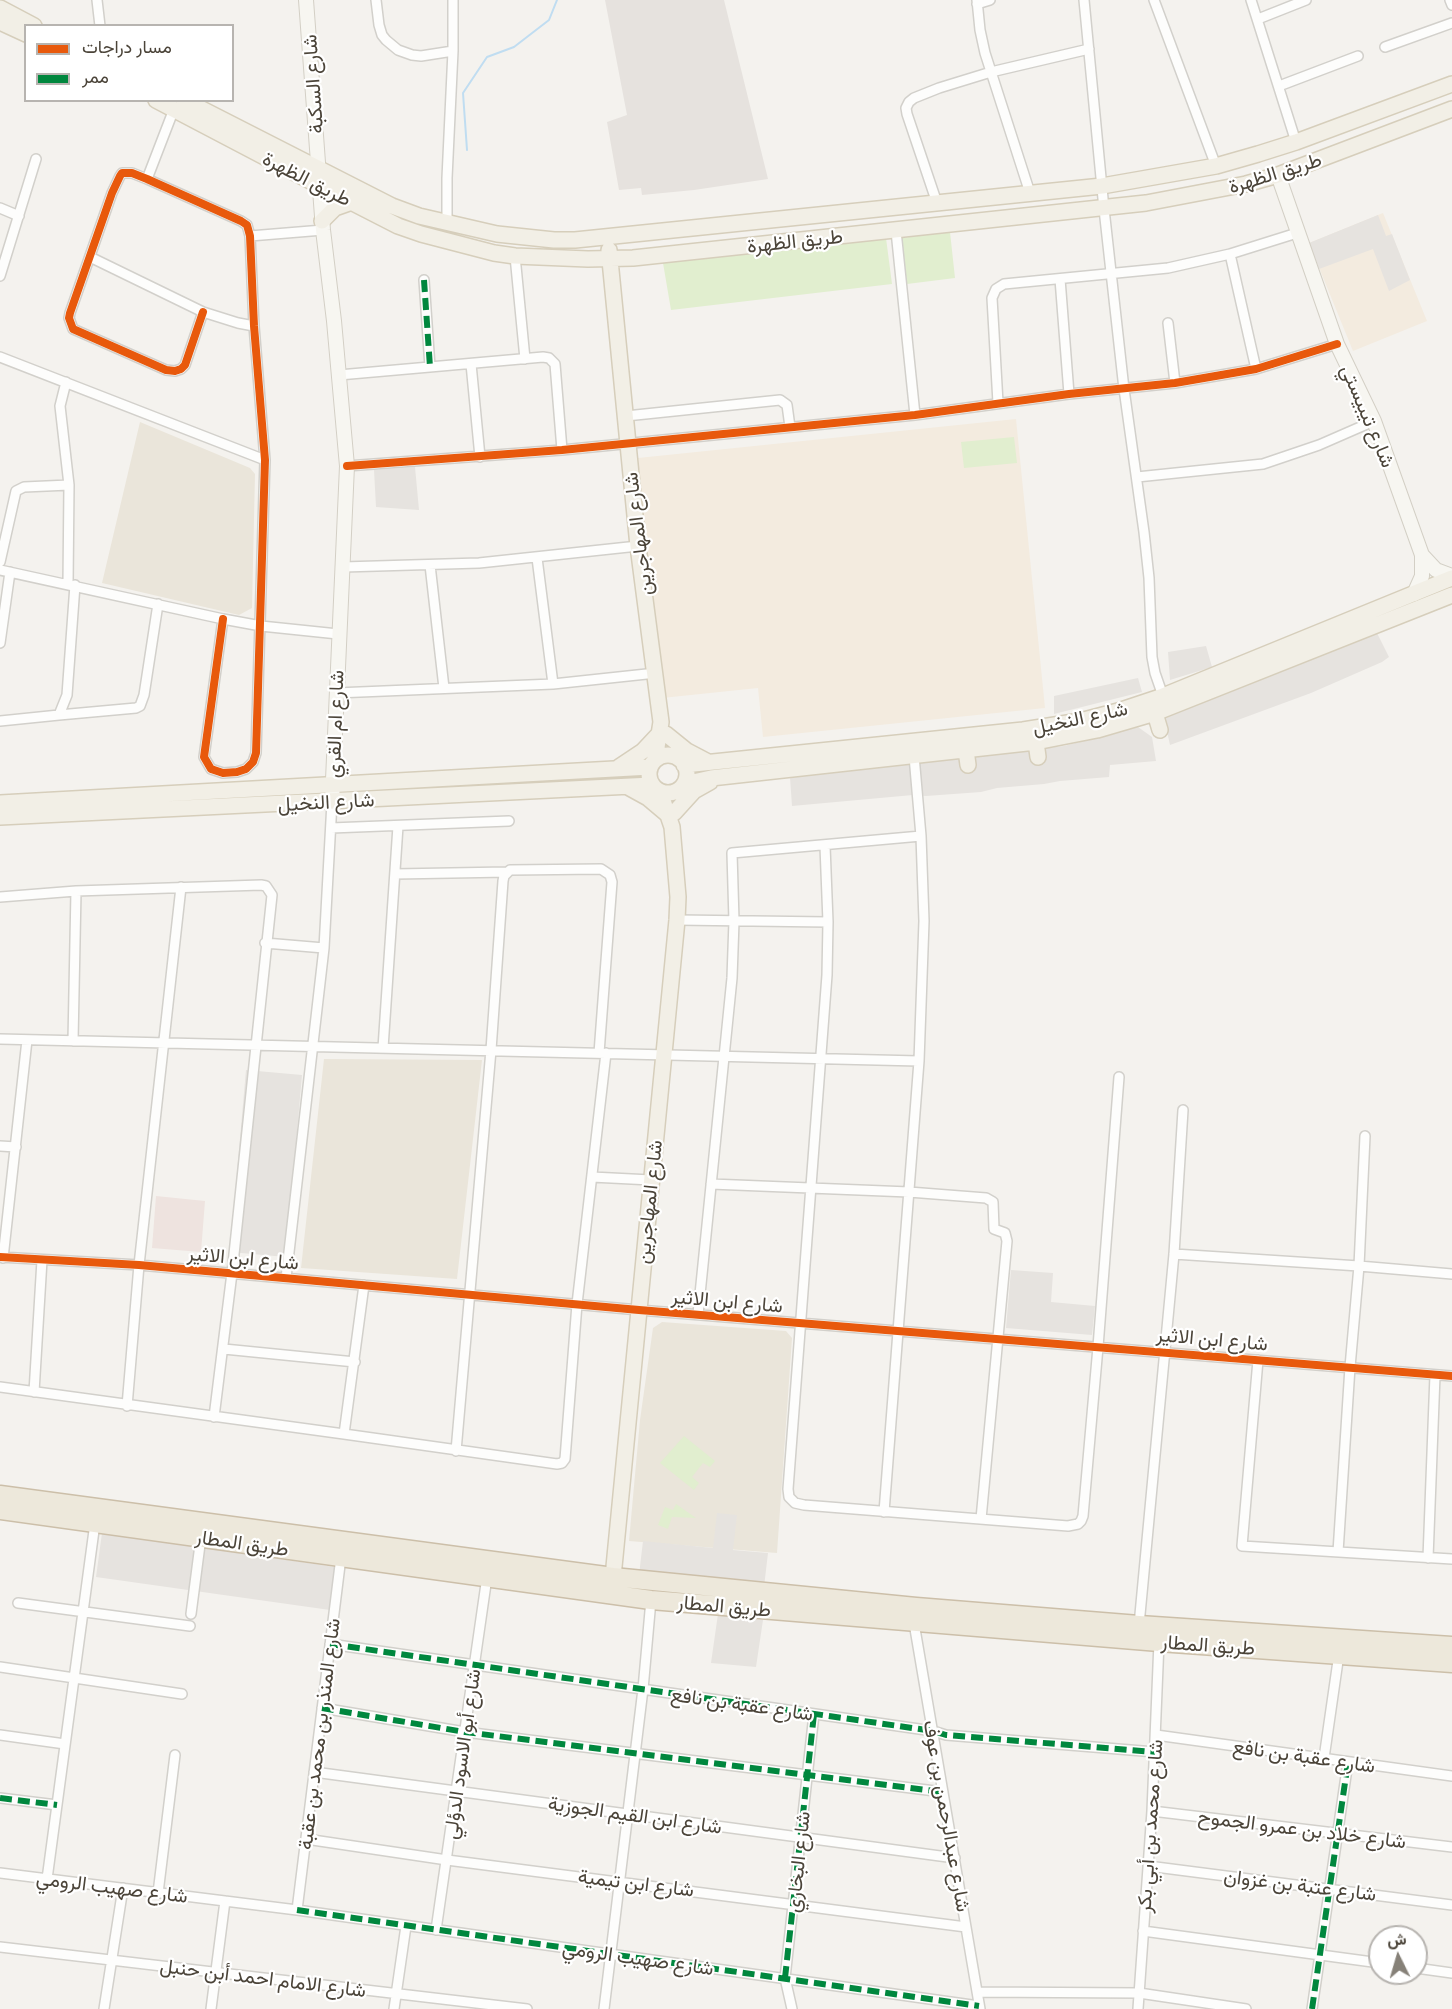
<!DOCTYPE html>
<html>
<head>
<meta charset="utf-8">
<style>
  body { margin:0 }
  #map { position:relative; width:1452px; height:2009px; overflow:hidden; background:#f4f2ee; font-family:"Exo 2",Vazirmatn,sans-serif }
  canvas { display:block }
  .legend { position:absolute; left:24px; top:24px; width:210px; height:78px; box-sizing:border-box; background:#fff; border:2px solid #b7b4b0; margin:0; padding:8px 10px; list-style:none; font-size:18px; color:#4b4439 }
  .legend li { display:flex; align-items:center; gap:12px; height:30px }
  .legend b { width:30px; border:2px solid #b7b4b0 }
  .north { position:absolute; left:1368px; top:1925px; width:60px; height:60px; box-sizing:border-box; background:#fff; border:2px solid #b7b4b0; border-radius:50%; rotate:355deg; font-size:16px; font-weight:700; line-height:24px; text-align:center; color:#4b4439 }
  .north::after { content:''; display:block; margin:auto; width:21px; height:27px; background:#868178; clip-path:polygon(50% 0,100% 100%,50% 72%,0 100%) }
</style>
</head>
<body>
<div id="map">
<canvas width="1452" height="2009"></canvas>
<ul class="legend">
<li><b style="height:8px;background:#e8590c"></b>مسار دراجات</li>
<li><b style="height:8px;background:#00873e"></b>ممر</li>
</ul>
<div class="north">ش</div>
</div>
<script>
const g = document.querySelector('canvas').getContext('2d');
g.lineJoin = 'round';
function paint(path, color) { g.fillStyle = color; g.fill(path, 'evenodd'); }
const toPath = rows => new Path2D(rows.map(r => 'M' + r).join(''));
function stroke(path, color, width, dash) { g.strokeStyle = color; g.lineWidth = width; g.lineCap = dash ? 'butt' : 'round'; g.setLineDash(dash || []); g.stroke(path); }
function drawText(font, color, halo, rows, align = 'center') {
  g.font = font + ' "Exo 2",Vazirmatn,sans-serif'; g.lineWidth = 4.5; g.setLineDash([]); g.textBaseline = 'middle'; g.strokeStyle = halo; g.fillStyle = color; for (const [text, x, y, turn = 0] of rows) {
    g.save(); g.translate(x, y); g.rotate((+turn || 0) * Math.PI / 180); g.textAlign = isNaN(turn) ? turn : align; if (halo) g.strokeText(text, 0, 0); g.fillText(text, 0, 0); g.restore();
  }
}
const commercial = toPath([
  [1383,213,1427,321,1353,351,1309,243],
  [1016,419,1045,708,763,737,758,688,662,698,638,458]
]);
const industrial = toPath([
  [605,0,724,0,768,179,694,190,642,195,641,188,619,190,607,122,627,115]
]);
const education = toPath([
  [140,422,250,468,255,474,252,608,239,615,102,583],
  [324,1059,482,1060,457,1279,301,1268],
  [662,1322,786,1331,792,1338,777,1553,629,1541,640,1420,653,1328]
]);
const medical = toPath([
  [156,1196,205,1201,201,1252,152,1248]
]);
const green = toPath([
  [950,232,955,278,907,284,901,238],
  [886,238,892,284,671,310,663,263],
  [1014,437,1017,463,964,468,961,442],
  [684,1436,715,1461,710,1467,703,1463,692,1477,699,1483,694,1490,660,1463],
  [676,1504,696,1518,672,1517,668,1529,658,1525,665,1507,673,1510]
]);
const parking = toPath([
  [1378,215,1386,236,1392,234,1410,280,1389,291,1373,249,1319,269,1309,243],
  [415,467,419,510,376,507,374,470],
  [1376,631,1389,657,1382,662,1311,693,1170,745,1164,718,1302,663],
  [1206,646,1212,667,1170,680,1168,652],
  [1138,678,1142,692,1054,714,1054,696],
  [1138,727,1152,737,1156,761,1110,765,1109,777,1060,781,1044,784,997,788,981,792,926,796,913,795,792,806,790,777,1064,746],
  [246,1070,302,1075,286,1257,230,1252],
  [1011,1270,1053,1273,1051,1302,1095,1306,1092,1335,1006,1328],
  [717,1513,737,1515,733,1550,768,1553,764,1587,639,1575,643,1541,713,1548],
  [102,1533,335,1567,330,1610,96,1577],
  [718,1614,763,1620,756,1667,711,1663]
]);
const stream = toPath([
  [467,150,463,93,487,57,514,47,549,20,557,0]
]);
const street = toPath([
  [97,0,100,26],
  [376,0,379,25,382,35,386,40,398,50,412,55,421,56,453,51],
  [977,0,980,30,985,53,1030,193],
  [1084,0,1104,209,1124,389,1144,532,1149,578,1152,657,1155,673,1163,696],
  [1154,0,1216,166],
  [1251,0,1296,142],
  [1450,0,1452,5],
  [977,4,990,0],
  [1258,19,1306,0],
  [1385,47,1452,23],
  [1279,86,1358,56],
  [147,179,174,109],
  [937,203,907,114,906,108,909,102,914,98,939,88,991,72,1089,49],
  [0,208,19,216],
  [447,222,447,178,453,51,453,0],
  [896,231,915,415],
  [250,236,323,230],
  [1230,254,1256,369],
  [515,256,525,359],
  [90,257,203,312,238,323,254,326],
  [0,276,36,159],
  [1060,279,1069,394],
  [424,280,430,367],
  [203,312,185,365,181,369,175,371,166,370,73,329,69,318,70,313,112,193,120,176,122,173,132,173,147,179,241,221,247,225,250,236,254,326,265,460,256,753,253,762,246,769,237,772,223,773,211,769,204,757,223,619],
  [1168,323,1175,383],
  [0,357,265,460],
  [471,364,480,457],
  [339,375,543,357,549,358,555,364,562,450],
  [66,382,60,406,69,485,68,584],
  [998,403,992,298,996,289,1004,284,1168,268,1230,254,1297,233],
  [626,416,780,400,787,405,790,427],
  [347,466,562,450,915,415,1069,394,1175,383,1256,369,1337,344],
  [1137,477,1263,464,1319,445,1374,421],
  [537,558,553,684],
  [0,562,16,491,24,487,69,485],
  [430,565,444,688],
  [343,567,479,563,638,546],
  [0,570,223,619,261,626,338,634],
  [0,643,10,572],
  [336,693,553,684,656,673],
  [59,715,136,708,140,706,144,695,158,604],
  [0,721,59,715,67,695,75,585],
  [331,828,509,821],
  [395,874,507,872],
  [0,897,76,891,261,885,266,886,272,895,232,1273,214,1417],
  [677,920,828,922,825,846],
  [828,922,827,975,788,1489,789,1497,795,1503,804,1505,1068,1526,1078,1524,1081,1521,1083,1516,1098,1347,1119,1077],
  [265,943,324,948],
  [0,1039,919,1061],
  [73,1041,76,891],
  [383,1048,398,826],
  [0,1146,16,1147],
  [592,1177,651,1180],
  [711,1184,909,1192,986,1198,993,1202,994,1229,1005,1233,1007,1241,981,1519],
  [1174,1254,1359,1266,1452,1274],
  [0,1257,139,1265,639,1310,1452,1376],
  [3,1258,27,1040],
  [286,1278,324,948,332,802],
  [698,1314,732,978,734,921,732,853,921,836],
  [224,1349,355,1362],
  [1258,1360,1242,1546,1452,1559],
  [0,1387,344,1434,364,1285],
  [34,1392,42,1260],
  [127,1406,139,1265,181,887],
  [344,1434,557,1464,562,1463,565,1459,577,1304,606,1053],
  [456,1451,491,1050,503,881,504,876,510,870,601,869,610,875,612,882,599,1053],
  [884,1512,919,1061,924,921,921,836,914,756],
  [1338,1552,1350,1367,1359,1266,1365,1136],
  [1428,1558,1435,1375],
  [18,1603,190,1626],
  [191,1614,201,1537],
  [914,1623,980,2009],
  [1139,1625,1174,1254,1183,1110],
  [330,1644,933,1731,946,1735,1155,1752],
  [0,1667,182,1694],
  [322,1708,465,1732,943,1792],
  [0,1735,65,1744],
  [1156,1735,1452,1776],
  [1324,1758,1339,1654],
  [314,1772,955,1858],
  [0,1798,57,1805],
  [1152,1811,1452,1847],
  [306,1839,447,1860,966,1927],
  [1148,1866,1452,1905],
  [0,1873,297,1910,979,2006],
  [47,1879,95,1523],
  [158,1893,175,1755],
  [297,1910,341,1557],
  [436,1930,487,1577],
  [1143,1931,1380,1963],
  [0,1947,527,2009],
  [1416,1968,1452,1973],
  [977,1992,1139,1993,1246,2009],
  [104,2009,123,1888],
  [211,2009,225,1901],
  [394,2009,406,1926],
  [604,2009,643,1689,651,1600],
  [792,2009,785,1978,814,1714],
  [1138,2009,1152,1811,1159,1642],
  [1312,2009,1348,1762]
]);
const secondary = toPath([
  [306,0,323,230,334,321,347,466,332,802],
  [1278,175,1337,344,1374,421,1422,555,1422,576,1414,594],
  [1422,555,1436,570,1452,576]
]);
const primary = toPath([
  [0,8,34,26],
  [0,22,26,34],
  [156,100,320,186,398,226,421,234,494,253,515,256,588,259,633,258,1146,203,1246,184,1278,175,1452,109],
  [184,100,392,206,419,216,497,234,554,240,575,240,1102,186,1216,166,1258,154,1296,142,1452,84],
  [322,221,335,208,352,202],
  [609,250,638,546,661,722,655,760],
  [1152,703,1160,730],
  [666,734,687,751,708,762],
  [1036,742,1038,757],
  [966,750,968,765],
  '649 774a19 19 0 1 1 38 0a19 19 0 1 1-38 0Z',
  [684,765,1023,730,1080,721,1118,711,1163,696,1452,578],
  [619,767,643,751,658,735],
  [684,784,711,778,1036,742,1097,730,1155,713,1452,595],
  [628,787,648,798,667,814],
  [0,803,650,767],
  [674,813,694,791,710,782],
  [0,817,652,785],
  [613,1577,677,920,678,897,672,827,660,792]
]);
const highway = toPath([
  [0,1495,613,1577,916,1607,1139,1625,1452,1646],
  [0,1510,651,1600,1159,1642,1452,1663]
]);
const quiet = toPath([
  [424,280,430,367],
  [330,1644,933,1731,946,1735,1155,1752],
  [322,1708,465,1732,943,1792],
  [0,1798,57,1805],
  [297,1910,979,2006],
  [785,1978,814,1714],
  [1312,2009,1348,1762]
]);
const cycleway = toPath([
  [203,312,185,365,181,369,175,371,166,370,73,329,69,318,70,313,112,193,120,176,122,173,132,173,147,179,241,221,247,225,250,236,254,326,265,460,256,753,253,762,246,769,237,772,223,773,211,769,204,757,223,619],
  [347,466,562,450,915,415,1069,394,1175,383,1256,369,1337,344],
  [0,1257,139,1265,639,1310,1452,1376]
]);
const streetNames = [
  ["شارع السكبة",313,84,-94],
  ["طريق الظهرة",1275,173,-17],
  ["طريق الظهرة",307,179,27],
  ["طريق الظهرة",795,241,-6],
  ["شارع تيبيستي",1368,416,67],
  ["شارع المهاجرين",638,534,-97],
  ["شارع النخيل",1080,718,-12],
  ["شارع ام القري",335,724,-88],
  ["شارع النخيل",326,802,-3],
  ["شارع المهاجرين",649,1202,-84],
  ["شارع ابن الاثير",243,1258,5],
  ["شارع ابن الاثير",727,1301,5],
  ["شارع ابن الاثير",1212,1339,5],
  ["طريق المطار",242,1543,8],
  ["طريق المطار",724,1606,5],
  ["طريق المطار",1208,1645,4],
  ["شارع عقبة بن نافع",742,1704,8],
  ["شارع المنذر بن محمد بن عقبة",319,1734,-83],
  ["شارع أبو الاسود الدؤلي",462,1754,-82],
  ["شارع عقبة بن نافع",1304,1756,8],
  ["شارع ابن القيم الجوزية",635,1815,8],
  ["شارع عبدالرحمن بن عوف",947,1816,80],
  ["شارع محمد بن أبي بكر",1150,1826,-86],
  ["شارع خلاد بن عمرو الجموح",1302,1829,7],
  ["شارع البخاري",798,1862,-84],
  ["شارع ابن تيمية",636,1883,7],
  ["شارع عتبة بن غزوان",1300,1885,7],
  ["شارع صهيب الرومي",112,1887,7],
  ["شارع صهيب الرومي",638,1958,8],
  ["شارع الامام احمد أبن حنبل",263,1978,7]
];
paint(commercial, '#f3ebdf');
paint(industrial, '#e6e2de');
paint(education, '#eae5da');
paint(medical, '#eee3df');
paint(green, '#e1eecf');
paint(parking, '#e6e3df');
stroke(stream, '#c0ddf1', 2);
stroke(street, '#d2d0cb', 12);
stroke(secondary, '#d3cfc5', 16);
stroke(primary, '#d6cebb', 18);
stroke(highway, '#ccbfa9', 21);
stroke(street, '#fdfdfc', 9);
stroke(secondary, '#f7f6f1', 14);
stroke(primary, '#f2efe6', 15);
stroke(highway, '#ede8db', 18);
stroke(quiet, '#00873e', 6, [12, 6]);
stroke(cycleway, '#e8590c', 8);
drawText('20px', '#4b4439', '#fff', streetNames);
</script>
</body>
</html>
